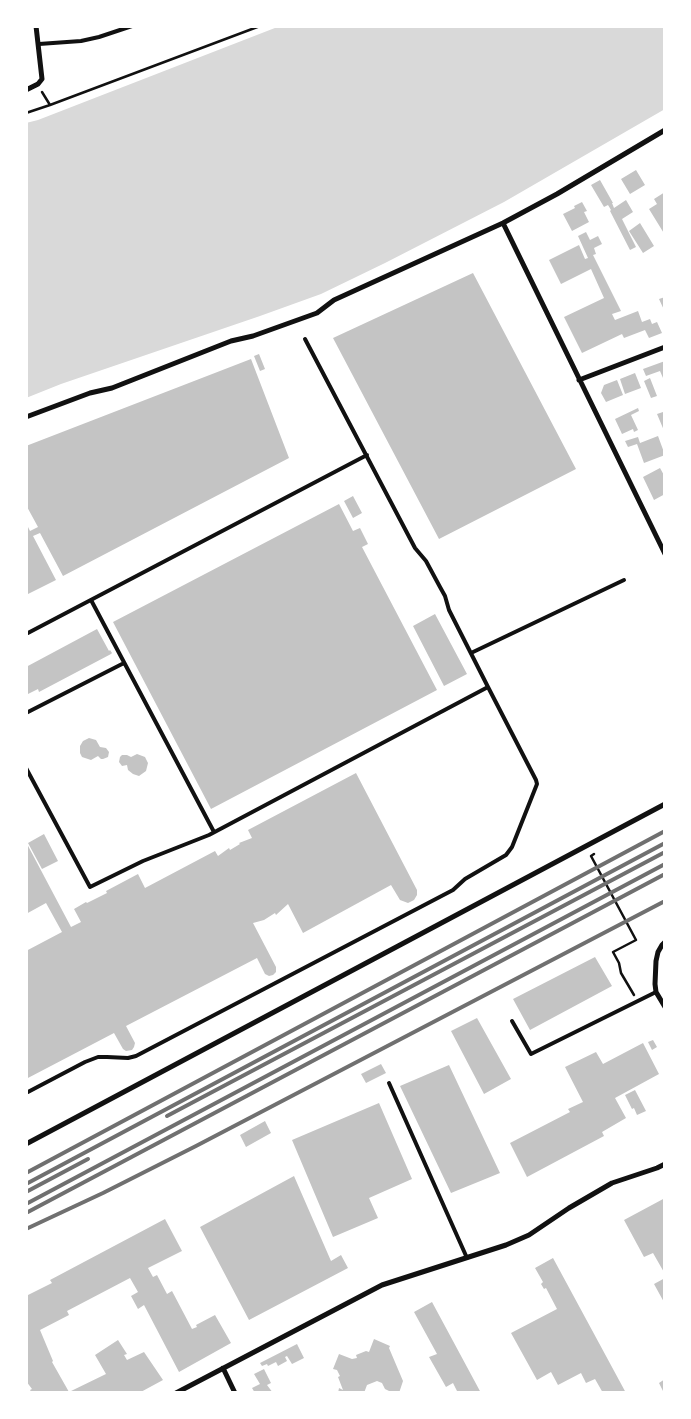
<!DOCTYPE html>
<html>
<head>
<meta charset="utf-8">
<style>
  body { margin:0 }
  #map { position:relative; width:691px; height:1419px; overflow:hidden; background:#fff; font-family:Mulish,sans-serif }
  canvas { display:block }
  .frame { position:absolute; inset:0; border:28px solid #fff; pointer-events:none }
</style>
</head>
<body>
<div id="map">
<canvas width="691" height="1419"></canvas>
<div class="frame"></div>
</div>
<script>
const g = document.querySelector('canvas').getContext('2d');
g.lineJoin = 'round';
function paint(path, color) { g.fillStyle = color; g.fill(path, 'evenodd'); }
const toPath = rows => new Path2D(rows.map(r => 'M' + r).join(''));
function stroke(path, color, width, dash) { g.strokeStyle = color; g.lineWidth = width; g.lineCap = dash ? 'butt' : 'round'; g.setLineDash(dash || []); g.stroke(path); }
const water = toPath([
  [280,26,665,26,665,109,504,202,385,263,321,294,260,316,61,384,26,398,26,123,38,120]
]);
const building = toPath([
  [636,170,645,185,630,194,621,179],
  [600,180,613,203,612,203,614,208,626,200,633,212,622,219,636,247,630,250,610,211,611,210,608,205,604,207,591,185],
  [665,192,665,235,649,209,657,204,654,199],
  [582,202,587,211,584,212,589,222,572,231,563,214,575,208,574,206],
  [640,223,654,246,643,253,629,231],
  [586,232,590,240,598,236,602,244,594,248,596,254,593,255,621,311,612,314,615,320,638,311,642,322,650,319,652,324,657,322,662,333,649,338,645,330,624,338,622,334,582,353,564,317,604,298,591,269,561,284,549,260,579,245,585,259,588,258,578,236],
  [473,273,576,469,439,539,333,338],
  [665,297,665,312,659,299],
  [259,354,265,369,260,371,254,356],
  [251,359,289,458,63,576,40,533,33,536,56,580,26,595,26,523,30,531,38,527,26,505,26,446],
  [665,361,665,377,663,378,660,371,646,376,643,369],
  [635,373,641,388,625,394,620,379],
  [650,378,657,396,651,398,644,381],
  [617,380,623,395,606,402,601,393,604,385],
  [638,408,639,411,631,415,638,430,634,432,633,429,622,434,615,419],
  [663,412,665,415,665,433,657,414],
  [658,436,665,455,644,463,637,444,628,447,625,441,638,437,640,443],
  [660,468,665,477,665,494,654,500,643,477],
  [353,496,362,513,353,518,344,501],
  [339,504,353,531,360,528,368,544,362,547,437,690,211,809,113,622],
  [435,614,467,674,444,686,413,626],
  [97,629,109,651,110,650,112,653,111,654,39,692,38,689,26,695,26,667],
  [89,738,96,740,100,747,106,748,109,752,108,757,103,759,101,759,98,756,91,760,82,757,80,753,80,746,83,741],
  [137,754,145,757,148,763,146,771,139,776,133,774,128,770,127,765,122,766,119,762,120,757,122,755,127,755,131,757],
  [356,773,417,890,417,895,414,900,408,903,400,900,391,885,303,933,288,904,276,915,275,913,264,920,253,923,276,967,276,972,273,975,269,976,265,974,257,958,126,1026,135,1043,134,1047,132,1050,126,1051,123,1049,114,1033,26,1079,26,951,62,932,46,903,26,914,26,842,71,927,81,922,74,909,86,902,87,903,107,893,106,891,138,874,145,888,215,851,218,856,229,848,230,850,240,844,239,843,252,838,248,830],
  [44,834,58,861,42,869,28,843],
  [595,957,612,986,530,1030,513,999],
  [477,1018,511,1079,484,1094,451,1031],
  [653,1040,657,1047,652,1050,648,1042],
  [643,1043,659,1074,615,1098,626,1118,602,1132,604,1136,527,1177,510,1143,570,1112,568,1109,583,1102,565,1067,596,1052,603,1064],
  [381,1064,386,1073,366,1083,361,1074],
  [449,1065,500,1173,451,1193,400,1086],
  [635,1090,646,1111,637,1115,634,1108,632,1109,625,1095],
  [379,1103,412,1179,369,1198,378,1218,333,1237,292,1140],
  [265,1121,271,1133,246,1147,240,1135],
  [294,1176,331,1261,341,1255,348,1268,249,1320,200,1227],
  [665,1198,665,1274,653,1253,644,1257,624,1220],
  [165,1219,182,1251,148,1268,153,1277,157,1275,167,1294,172,1291,192,1329,197,1327,196,1325,215,1315,231,1343,179,1372,144,1305,138,1309,131,1296,138,1292,130,1278,67,1311,69,1315,40,1330,53,1361,52,1362,69,1392,106,1374,95,1355,118,1340,127,1354,124,1355,127,1360,144,1352,163,1380,139,1393,32,1393,30,1390,32,1389,26,1381,26,1296,52,1283,50,1280],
  [553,1258,626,1393,603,1393,595,1379,586,1383,581,1373,558,1385,551,1372,537,1380,511,1333,557,1309,546,1288,544,1289,541,1284,543,1282,535,1268],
  [665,1278,665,1304,654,1284],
  [432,1302,481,1393,458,1393,453,1383,446,1387,429,1357,437,1354,414,1312],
  [374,1339,390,1346,389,1348,403,1381,399,1393,393,1393,385,1389,382,1383,377,1381,367,1385,364,1393,338,1393,339,1388,343,1390,338,1377,340,1376,337,1370,333,1369,339,1354,352,1359,357,1358,356,1355,366,1351,369,1352],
  [297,1344,304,1358,292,1364,287,1356,285,1357,287,1361,278,1366,276,1362,268,1366,267,1364,262,1366,260,1363],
  [264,1369,271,1383,267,1385,273,1393,255,1393,252,1388,260,1384,254,1374],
  [665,1379,665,1393,664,1393,659,1383]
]);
const path = toPath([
  [42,92,50,105],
  [26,113,50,105,260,26],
  [594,854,591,856,636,940,613,952,619,963,621,973,634,995]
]);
const service = toPath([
  [39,44,81,41,99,37,132,26],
  [91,600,214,832],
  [26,634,367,455],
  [471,653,624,580],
  [26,713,124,663],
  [26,768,90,887,143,861,209,835,488,687,449,610,445,596,440,587,426,561,415,548,305,339],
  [512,1021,531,1054,656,992],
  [389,1083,467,1258],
  [26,1093,85,1062,98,1057,107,1057,128,1058,136,1056,453,890,465,879,506,855,512,847,537,784,536,780,488,687]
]);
const minor = toPath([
  [26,90,38,84,42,79,36,26],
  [503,223,665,554],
  [579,380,665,347],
  [26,417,90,393,112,388,231,341,253,336,317,313,334,300,503,223,557,194,665,130],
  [665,942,662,945,658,952,656,961,655,984,656,992,665,1007],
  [26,1144,665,804],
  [223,1368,235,1393],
  [176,1393,382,1285,506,1245,529,1235,569,1208,612,1183,657,1168,665,1164]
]);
const rail = toPath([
  [167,1116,665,852],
  [26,1173,665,831],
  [26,1184,665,843],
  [26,1192,88,1159],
  [26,1204,665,864],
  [26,1213,665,874],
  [26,1229,103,1193,196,1146,665,901]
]);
paint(water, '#d9d9d9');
paint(building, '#c4c4c4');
stroke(path, '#111', 2.5);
stroke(service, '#111', 4);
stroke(minor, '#111', 5);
stroke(rail, '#707070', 4);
</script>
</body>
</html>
